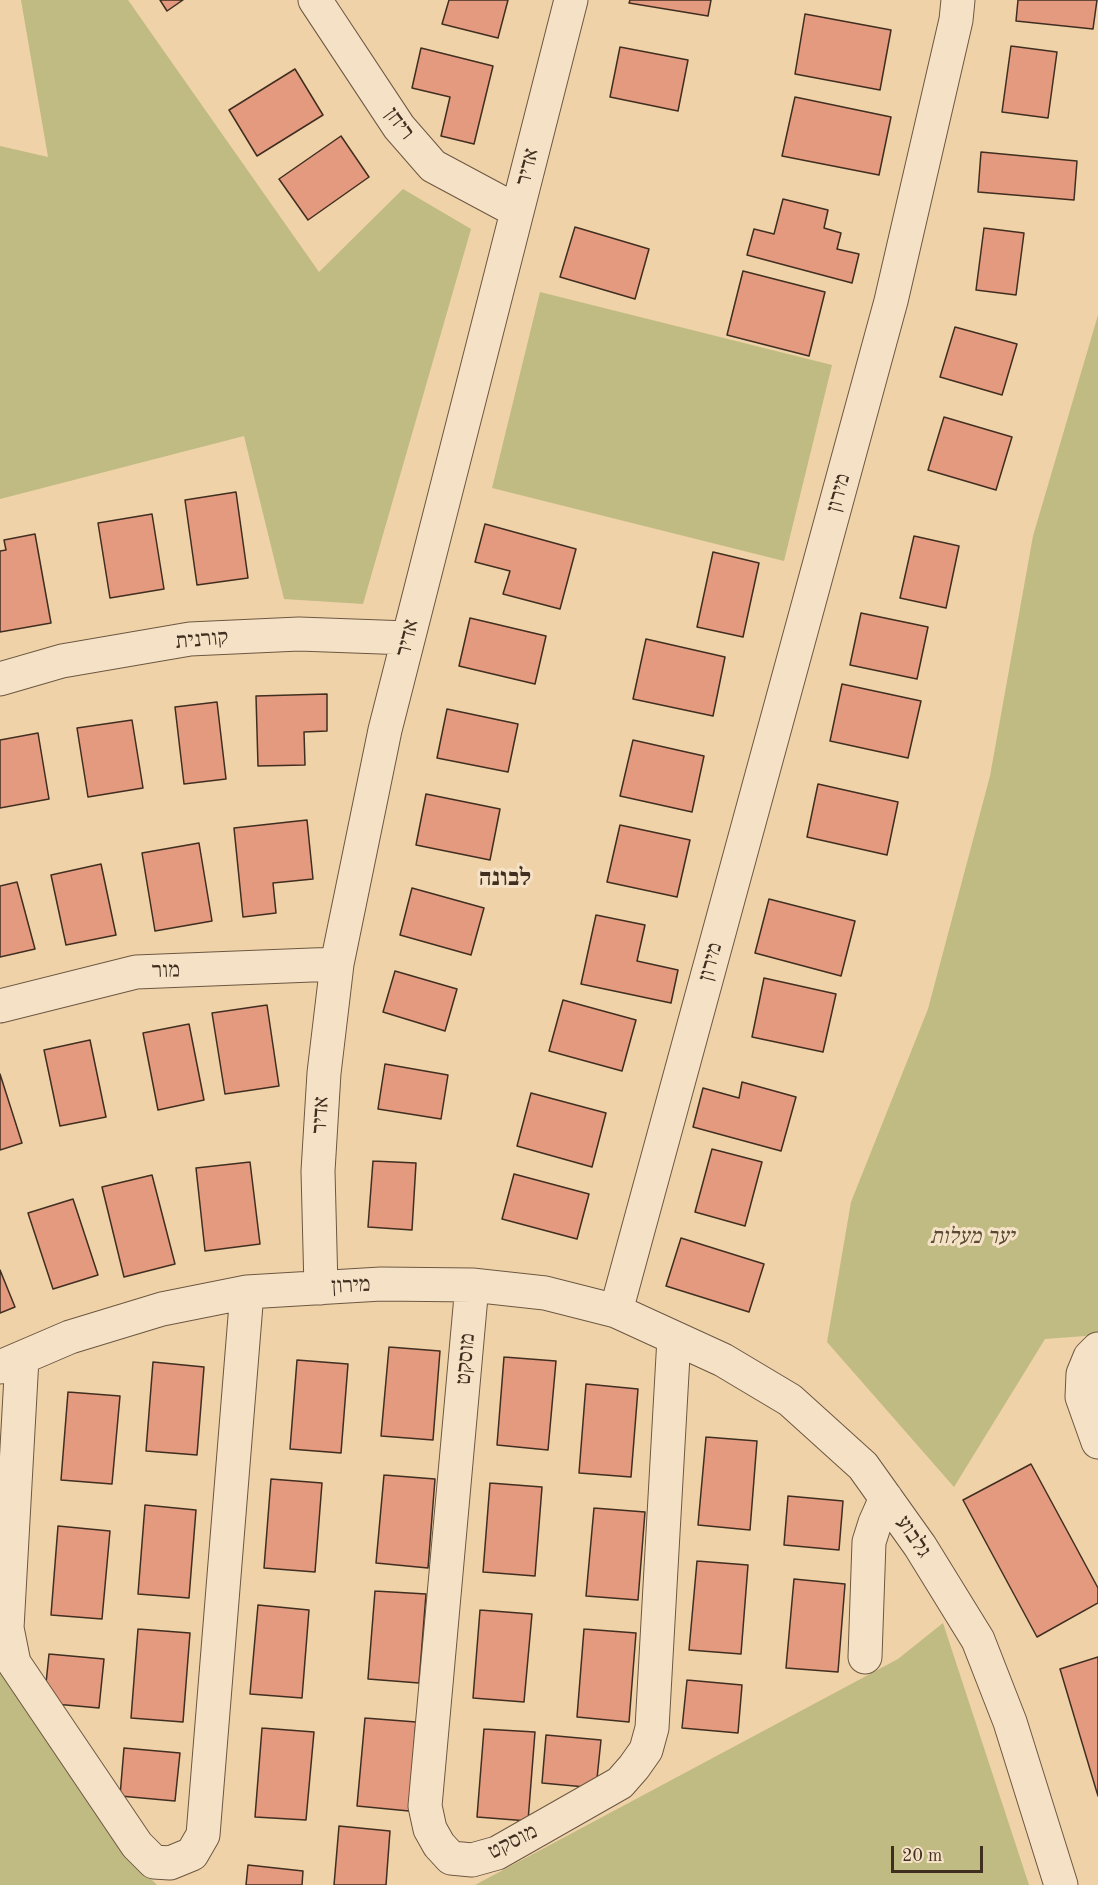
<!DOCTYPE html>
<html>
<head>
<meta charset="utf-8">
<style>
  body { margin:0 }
  #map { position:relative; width:1098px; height:1885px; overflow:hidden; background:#efd2a8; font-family:"Old Standard TT",serif }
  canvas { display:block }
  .scale { position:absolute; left:891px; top:1846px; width:92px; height:27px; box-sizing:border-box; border:3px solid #402e20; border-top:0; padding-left:8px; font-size:18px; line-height:21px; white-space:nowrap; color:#402e20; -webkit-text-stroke:4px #f5e2c6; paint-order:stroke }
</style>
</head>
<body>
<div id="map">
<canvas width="1098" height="1885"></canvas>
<div class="scale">20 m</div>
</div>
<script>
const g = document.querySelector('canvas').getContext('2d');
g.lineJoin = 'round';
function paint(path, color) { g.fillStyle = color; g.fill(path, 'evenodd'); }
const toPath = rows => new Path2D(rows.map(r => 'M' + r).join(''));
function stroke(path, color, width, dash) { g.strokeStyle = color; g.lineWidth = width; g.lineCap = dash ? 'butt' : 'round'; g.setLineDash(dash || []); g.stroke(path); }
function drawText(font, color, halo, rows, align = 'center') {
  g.font = font + ' "Old Standard TT","Frank Ruhl Libre",serif'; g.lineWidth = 6; g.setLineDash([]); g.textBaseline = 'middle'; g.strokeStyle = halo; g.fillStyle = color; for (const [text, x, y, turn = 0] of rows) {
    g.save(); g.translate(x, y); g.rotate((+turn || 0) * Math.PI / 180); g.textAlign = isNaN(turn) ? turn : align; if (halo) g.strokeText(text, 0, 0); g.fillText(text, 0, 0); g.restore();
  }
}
const green = toPath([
  [21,0,128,0,319,272,403,189,471,229,363,604,284,599,244,436,0,499,0,146,48,157],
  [540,292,832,365,784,561,492,488],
  [1098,315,1098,1335,1045,1339,954,1487,827,1342,851,1202,928,1009,990,776,1033,536],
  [943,1623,1029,1885,475,1885,898,1659],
  [0,1663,132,1860,157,1885,0,1885]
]);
const building = toPath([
  [160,0,183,0,167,11,160,0],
  [449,0,508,0,498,38,442,24,449,0],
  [630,0,711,0,708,16,629,3,630,0],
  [1018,0,1097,0,1093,29,1016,21,1018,0],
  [805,14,891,30,880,90,795,74,805,14],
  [1011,46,1057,52,1048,118,1002,112,1011,46],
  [620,47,688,60,678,111,610,97,620,47],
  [421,48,493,66,474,144,441,136,450,97,412,88,421,48],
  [295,69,323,115,257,156,229,110,295,69],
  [795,97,891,117,879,175,782,156,795,97],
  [341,136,369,177,308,220,279,179,341,136],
  [981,152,1077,161,1074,200,978,192,981,152],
  [783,199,828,210,824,228,841,233,837,249,859,254,852,283,747,255,754,229,774,234,783,199],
  [575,227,649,249,635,299,560,277,575,227],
  [984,228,1024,233,1016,295,976,290,984,228],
  [743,271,825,292,809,356,727,335,743,271],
  [955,327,1017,344,1002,395,940,377,955,327],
  [944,417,1012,437,996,490,928,470,944,417],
  [236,492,248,578,197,585,185,500,236,492],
  [152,514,164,589,110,598,98,523,152,514],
  [485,524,576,549,560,609,503,594,510,571,475,562,485,524],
  [35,534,51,623,0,632,0,551,6,550,4,540,35,534],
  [914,536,959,546,946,608,900,598,914,536],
  [713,552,759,563,743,637,697,627,713,552],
  [861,613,928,627,917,679,850,665,861,613],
  [470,618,546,636,535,684,459,666,470,618],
  [646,639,725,657,713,716,633,699,646,639],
  [842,684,921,701,908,758,830,741,842,684],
  [327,694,327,731,304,732,305,765,258,766,256,696,327,694],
  [217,702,226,779,184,784,175,707,217,702],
  [447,709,518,724,508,772,437,758,447,709],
  [132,720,143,788,88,797,77,728,132,720],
  [38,733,49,799,0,808,0,740,38,733],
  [633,740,704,756,692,812,620,796,633,740],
  [818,784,898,802,887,855,807,837,818,784],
  [426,794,500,809,490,860,416,845,426,794],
  [307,820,313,879,273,883,276,913,243,917,234,828,307,820],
  [620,825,690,840,677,897,607,882,620,825],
  [199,843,212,921,155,931,142,853,199,843],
  [101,864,116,935,66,945,51,875,101,864],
  [17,882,35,949,0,957,0,886,17,882],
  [412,888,484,908,471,955,400,935,412,888],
  [769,899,855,921,841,976,755,953,769,899],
  [596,915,645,925,637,961,678,970,671,1003,581,984,596,915],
  [395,971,457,989,445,1031,383,1012,395,971],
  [764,978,836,994,823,1052,752,1037,764,978],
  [563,1000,636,1020,622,1071,549,1051,563,1000],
  [267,1005,279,1086,225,1094,212,1013,267,1005],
  [189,1024,204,1100,158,1110,143,1033,189,1024],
  [90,1040,106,1117,60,1126,44,1050,90,1040],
  [385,1064,448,1075,441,1119,378,1109,385,1064],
  [0,1074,22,1143,0,1150,0,1074],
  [742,1082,796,1097,781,1151,693,1127,703,1088,739,1098,742,1082],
  [531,1093,606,1113,592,1167,517,1146,531,1093],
  [712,1149,762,1162,745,1226,695,1212,712,1149],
  [373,1161,416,1163,412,1230,368,1227,373,1161],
  [250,1162,260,1244,205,1251,196,1168,250,1162],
  [514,1174,589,1194,577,1239,502,1219,514,1174],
  [152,1175,175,1264,124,1277,102,1187,152,1175],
  [73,1199,98,1275,53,1289,28,1213,73,1199],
  [681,1238,764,1264,749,1312,666,1286,681,1238],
  [0,1270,15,1307,0,1313,0,1270],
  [389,1347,440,1351,433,1440,381,1436,389,1347],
  [504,1357,556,1361,548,1450,497,1445,504,1357],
  [297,1360,348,1364,341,1453,290,1449,297,1360],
  [153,1362,204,1367,197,1455,146,1451,153,1362],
  [586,1384,638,1389,631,1477,579,1473,586,1384],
  [68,1392,120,1396,112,1484,61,1480,68,1392],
  [706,1437,757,1441,750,1530,698,1525,706,1437],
  [1031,1464,1098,1588,1098,1603,1037,1637,963,1500,1031,1464],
  [384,1475,435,1479,428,1568,376,1563,384,1475],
  [271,1479,322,1483,315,1572,264,1568,271,1479],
  [490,1483,542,1487,535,1576,483,1572,490,1483],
  [788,1496,843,1501,839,1550,784,1545,788,1496],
  [145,1505,196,1510,189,1598,138,1594,145,1505],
  [594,1508,645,1512,638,1600,586,1596,594,1508],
  [58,1526,110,1531,102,1619,51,1615,58,1526],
  [697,1561,748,1565,741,1654,689,1650,697,1561],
  [794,1579,845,1584,838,1672,786,1668,794,1579],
  [375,1591,426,1594,419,1683,368,1679,375,1591],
  [258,1605,309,1610,302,1698,250,1694,258,1605],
  [480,1610,532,1614,524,1702,473,1698,480,1610],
  [138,1629,190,1633,183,1722,131,1718,138,1629],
  [584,1629,636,1633,629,1722,577,1717,584,1629],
  [49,1654,104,1659,99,1708,44,1703,49,1654],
  [1098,1657,1098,1796,1060,1669,1098,1657],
  [687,1680,742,1685,738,1733,682,1728,687,1680],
  [365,1718,416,1722,409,1811,357,1806,365,1718],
  [262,1728,314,1732,306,1820,255,1817,262,1728],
  [484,1729,535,1732,528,1821,477,1817,484,1729],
  [546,1735,601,1740,596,1788,542,1783,546,1735],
  [124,1748,180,1753,175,1801,120,1796,124,1748],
  [339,1826,390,1831,386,1885,334,1885,339,1826],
  [248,1865,303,1871,302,1885,246,1885,248,1865]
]);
const minor = toPath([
  [315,0,399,127,433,166,517,211],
  [0,679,62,661,190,639,299,634,408,638],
  [0,1006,136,972,337,964],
  [472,1285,425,1806,430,1829,439,1845,451,1858,472,1860,497,1853,620,1783,634,1767,646,1750,652,1728,674,1338],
  [321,1288,318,1171,324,1073,337,964,385,730,571,0],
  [616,1311,891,301,956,20,958,0],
  [1098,1349,1090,1357,1083,1374,1082,1397,1098,1442],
  [22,1358,7,1628,14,1663,137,1845,154,1862,170,1863,192,1854,203,1835,247,1292],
  [0,1367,70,1337,162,1309,247,1292,381,1284,472,1285,545,1293,616,1311,723,1360,790,1400,863,1466,920,1546,978,1640,1010,1722,1061,1885],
  [865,1657,869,1542,875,1523,886,1498]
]);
const streetNames = [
  ["ריחן",399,124,53],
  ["אדיר",528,167,-76],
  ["מירון",839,493,-75],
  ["אדיר",408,638,-76],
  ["קורנית",202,640,-5],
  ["מירון",711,962,-75],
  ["מור",166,971,-2],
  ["אדיר",321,1115,-87],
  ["מירון",351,1286,-3],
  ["מוסקט",466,1359,-85],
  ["גלבוע",913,1537,56],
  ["מוסקט",513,1842,-27]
];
const parkNames = [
  ["יער מעלות",972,1237]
];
const neighbourhoodNames = [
  ["לבונה",505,879]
];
paint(green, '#c0ba83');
paint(building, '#e49a7f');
stroke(building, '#402e20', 1.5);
stroke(minor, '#6c5742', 35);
stroke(minor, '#f5e2c6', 33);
drawText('22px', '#402e20', '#f5e2c6', streetNames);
drawText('italic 22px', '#5a4a34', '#f5e2c6', parkNames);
drawText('bold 24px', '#402e20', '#f5e2c6', neighbourhoodNames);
</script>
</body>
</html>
